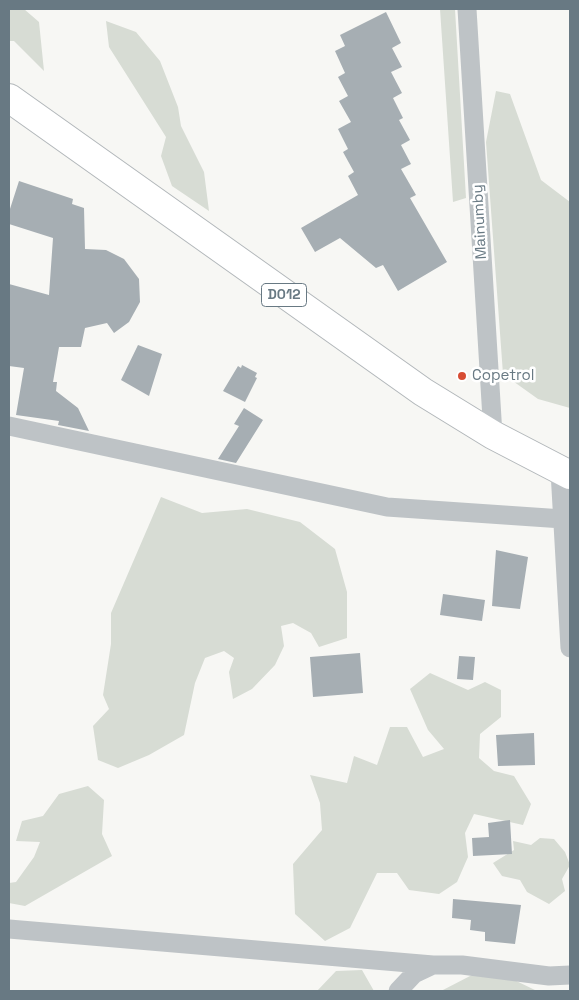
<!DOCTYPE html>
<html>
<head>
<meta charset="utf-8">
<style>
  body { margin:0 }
  #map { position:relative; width:579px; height:1000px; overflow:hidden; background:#f7f7f4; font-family:"Space Grotesk",sans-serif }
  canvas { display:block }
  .frame { position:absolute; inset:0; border:10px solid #687983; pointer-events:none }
</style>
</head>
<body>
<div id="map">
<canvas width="579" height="1000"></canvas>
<div class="frame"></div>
</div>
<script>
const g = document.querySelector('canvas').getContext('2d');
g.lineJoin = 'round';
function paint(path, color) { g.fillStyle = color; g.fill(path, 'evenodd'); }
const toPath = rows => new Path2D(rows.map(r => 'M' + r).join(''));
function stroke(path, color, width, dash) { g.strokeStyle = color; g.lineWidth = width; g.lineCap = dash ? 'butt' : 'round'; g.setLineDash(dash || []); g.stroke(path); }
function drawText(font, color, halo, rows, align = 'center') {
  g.font = font + ' "Space Grotesk",sans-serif'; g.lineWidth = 5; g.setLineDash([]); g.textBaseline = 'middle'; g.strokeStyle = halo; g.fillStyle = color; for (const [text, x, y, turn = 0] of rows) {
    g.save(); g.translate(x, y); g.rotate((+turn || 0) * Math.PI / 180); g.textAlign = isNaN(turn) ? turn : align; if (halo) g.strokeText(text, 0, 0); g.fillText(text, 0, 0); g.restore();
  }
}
const green = toPath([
  [9,9,24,9,39,22,44,71,14,41,9,41],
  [440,9,455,9,466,198,453,202],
  [106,21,136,32,160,61,178,107,181,126,204,172,209,211,172,186,161,156,166,137,109,47],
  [496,91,510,94,541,180,570,202,570,408,538,399,503,374,486,142],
  [161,497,202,513,247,509,300,522,335,549,347,592,347,638,319,647,311,633,293,623,281,626,284,646,275,665,252,689,233,699,229,672,234,658,224,651,205,658,195,683,184,735,149,755,118,768,98,760,93,726,109,709,103,695,111,644,111,613],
  [430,673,468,690,485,682,501,690,501,717,480,734,479,758,494,771,514,776,531,804,523,825,474,814,465,833,468,857,457,882,439,894,409,890,397,873,377,873,350,928,325,941,295,914,293,864,322,830,320,803,310,775,347,783,354,756,377,765,390,727,407,727,423,757,444,749,428,730,410,689],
  [88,786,104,800,102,834,112,856,25,906,9,903,9,883,16,882,34,857,40,842,16,841,22,821,43,816,59,794],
  [540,838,554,839,565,852,570,865,562,879,565,891,549,904,527,892,520,880,502,876,493,863,514,850,513,841,531,845],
  [362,970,374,991,317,991,336,971],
  [472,975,508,977,537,991,441,991]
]);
const building = toPath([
  [386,12,401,43,392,48,402,67,391,72,402,93,393,98,403,118,399,120,410,140,401,145,411,164,401,169,416,195,410,198,447,262,398,291,383,265,376,268,340,238,315,252,301,228,358,195,348,176,354,172,343,152,348,149,338,129,351,122,339,101,348,96,338,77,345,73,335,51,345,46,340,35],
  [19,181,73,199,72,204,84,208,85,249,106,250,124,259,139,279,140,302,129,322,114,333,107,323,85,328,81,347,59,347,53,382,57,382,56,391,78,408,89,431,58,425,59,421,16,415,24,368,9,366,9,284,49,295,53,238,9,224,9,212],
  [138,345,162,354,149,396,121,380],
  [242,365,257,373,255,377,257,378,245,402,223,391,238,366,241,368],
  [244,408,263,420,236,463,218,459,239,426,234,424],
  [496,550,528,557,520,609,492,606],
  [443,594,485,600,482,621,440,615],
  [360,653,363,693,313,697,310,657],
  [459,656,475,657,473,680,457,679],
  [534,733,535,765,498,766,496,735],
  [510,820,512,854,473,856,472,838,489,837,488,823],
  [453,899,521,905,515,944,485,941,485,932,470,930,471,920,452,918]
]);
const minor = toPath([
  [467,9,493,435],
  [9,426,387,507,563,519],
  [560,471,570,648],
  [9,929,433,965],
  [398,991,414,974,433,965,462,965,549,976,570,975]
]);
const primary = toPath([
  [9,98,423,392,493,435,570,475]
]);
const markers = [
  [462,376,5,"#d74d34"]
];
const shields = [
  [284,295,45]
];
const shieldNames = [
  ["D012",284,295]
];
const streetNames = [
  ["Mainumby",480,222,-93]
];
const poiNames = [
  ["Copetrol",472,376]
];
paint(green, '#d7dcd4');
paint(building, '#a6aeb3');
stroke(primary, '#b2b7ba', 30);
stroke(minor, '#bec3c6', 19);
stroke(primary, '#fff', 28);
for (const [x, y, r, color] of markers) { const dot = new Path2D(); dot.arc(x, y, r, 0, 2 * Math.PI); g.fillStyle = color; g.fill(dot); stroke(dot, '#fff', 2); }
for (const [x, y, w] of shields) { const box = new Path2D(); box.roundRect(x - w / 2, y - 11.5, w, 23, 4); g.fillStyle = '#fff'; g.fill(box); stroke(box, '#687983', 1); }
drawText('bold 14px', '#687983', null, shieldNames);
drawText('15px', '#687983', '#fff', streetNames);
drawText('15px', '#687983', '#fff', poiNames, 'left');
</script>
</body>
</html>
